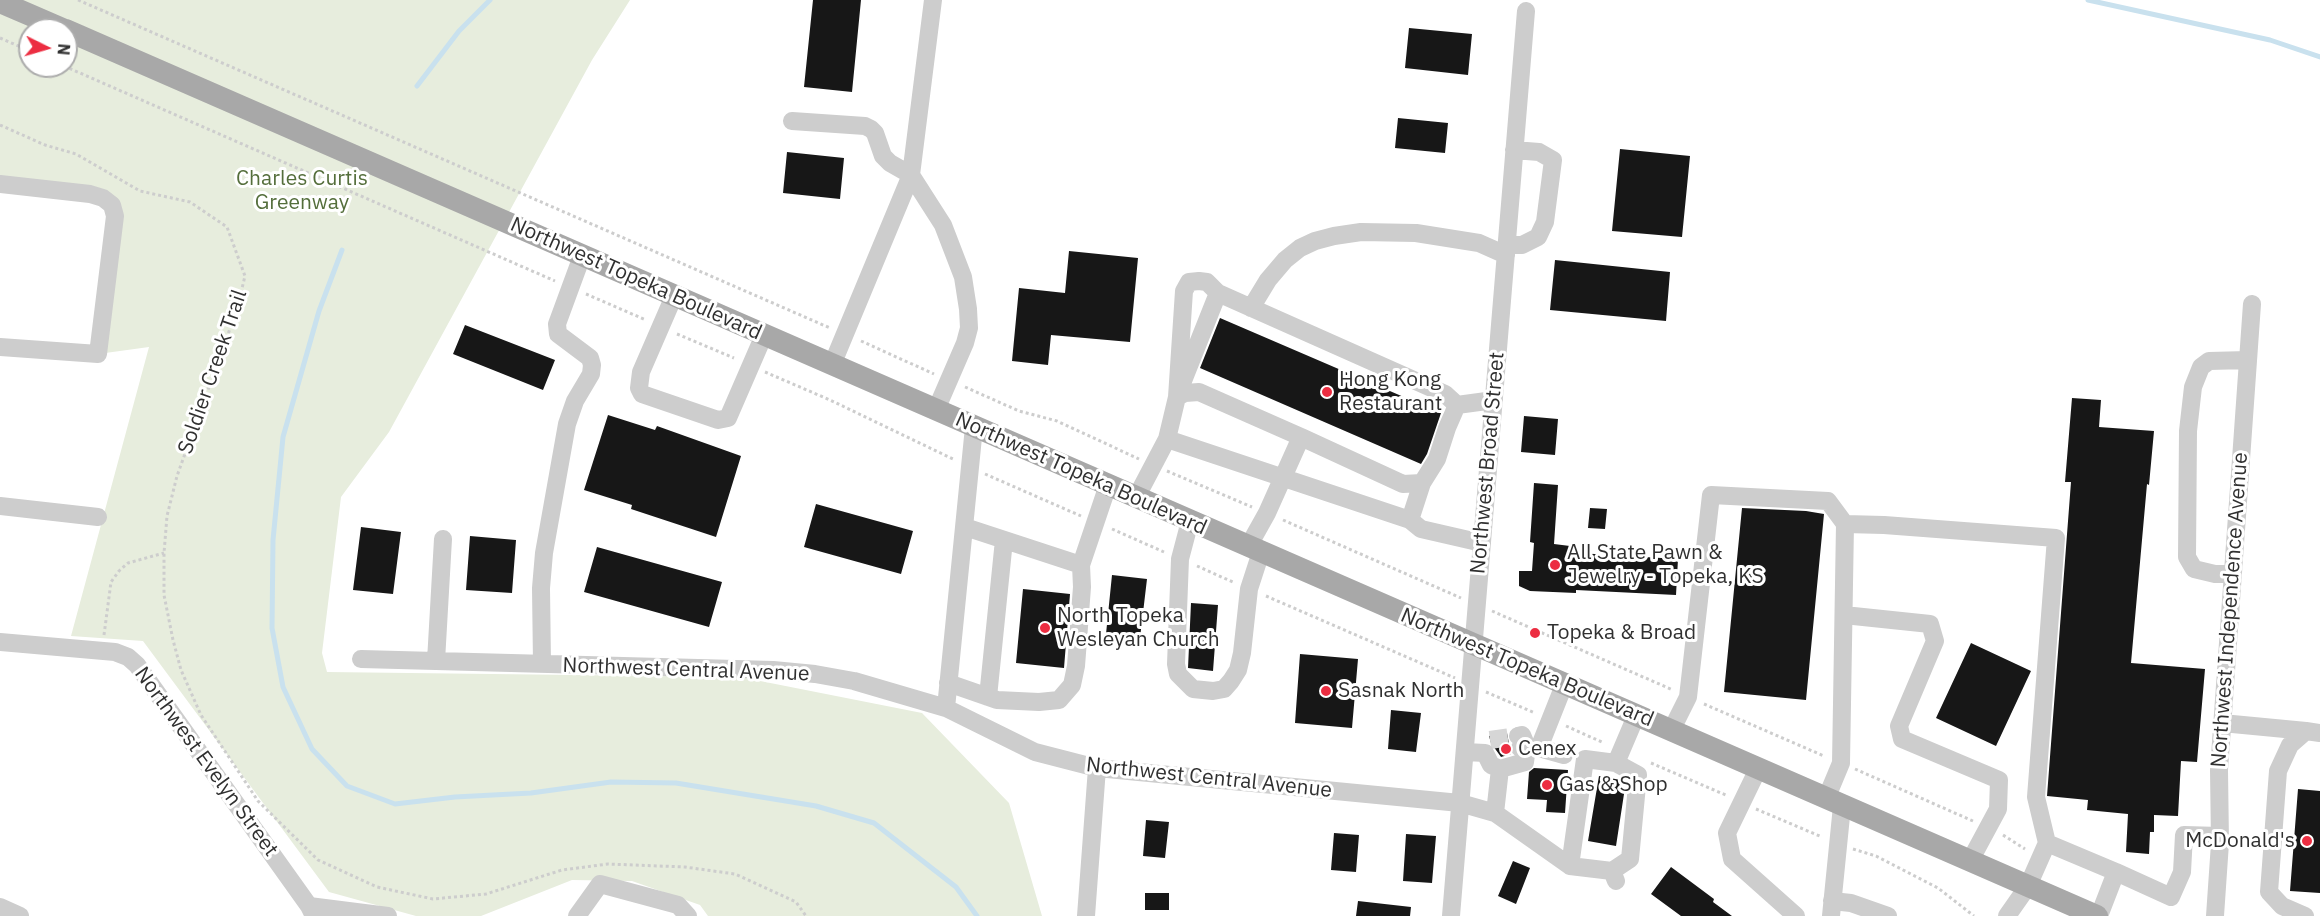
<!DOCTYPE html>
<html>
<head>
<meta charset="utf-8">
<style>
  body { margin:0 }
  #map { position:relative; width:2320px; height:916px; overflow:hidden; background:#fff; font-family:"IBM Plex Sans",sans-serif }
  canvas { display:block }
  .north { position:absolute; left:18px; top:18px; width:60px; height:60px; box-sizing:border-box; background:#fff; border:2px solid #acacac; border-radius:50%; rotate:95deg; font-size:16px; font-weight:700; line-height:24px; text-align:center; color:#303030 }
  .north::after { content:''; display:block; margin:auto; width:21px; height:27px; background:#ec2d41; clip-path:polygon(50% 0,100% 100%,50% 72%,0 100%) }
</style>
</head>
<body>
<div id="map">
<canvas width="2320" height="916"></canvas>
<div class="north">N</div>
</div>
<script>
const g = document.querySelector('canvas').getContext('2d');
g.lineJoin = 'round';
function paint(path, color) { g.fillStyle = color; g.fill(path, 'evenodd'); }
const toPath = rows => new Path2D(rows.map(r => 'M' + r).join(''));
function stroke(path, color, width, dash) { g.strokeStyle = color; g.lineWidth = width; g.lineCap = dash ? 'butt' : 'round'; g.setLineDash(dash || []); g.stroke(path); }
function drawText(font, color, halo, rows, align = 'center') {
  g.font = font + ' "IBM Plex Sans",sans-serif'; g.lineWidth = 6; g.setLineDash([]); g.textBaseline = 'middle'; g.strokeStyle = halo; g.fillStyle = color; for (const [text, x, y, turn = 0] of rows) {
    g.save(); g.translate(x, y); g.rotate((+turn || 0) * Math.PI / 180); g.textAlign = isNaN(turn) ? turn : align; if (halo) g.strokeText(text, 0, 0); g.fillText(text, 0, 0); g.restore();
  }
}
const green = toPath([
  [0,0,630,0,592,60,389,432,341,497,322,653,327,672,740,677,922,713,1009,803,1042,916,708,916,700,905,632,881,572,880,481,916,416,916,329,892,143,641,71,636,149,347,98,354,112,205,0,184],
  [30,30,66,30,66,66,30,66]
]);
const stream = toPath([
  [2088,0,2270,40,2320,57],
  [417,86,459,31,490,0],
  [342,250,319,311,283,437,273,540,272,628,283,687,312,749,347,786,395,804,455,797,531,793,611,782,676,783,816,806,874,823,956,887,977,916]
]);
const building = toPath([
  [813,0,861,0,852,92,804,87],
  [1409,28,1472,34,1468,75,1405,68],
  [1398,118,1448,123,1445,153,1395,148],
  [1620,149,1690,156,1682,237,1612,231],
  [787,152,844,158,840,199,783,193],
  [1069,251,1138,258,1130,342,1051,335,1048,365,1012,361,1019,288,1065,293],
  [1555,260,1670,272,1666,321,1550,310],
  [1220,318,1441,413,1427,454,1421,464,1200,368],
  [465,325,555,360,543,390,453,354],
  [2072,398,2101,400,2099,427,2154,431,2149,485,2147,484,2131,663,2205,669,2197,762,2181,761,2178,816,2154,815,2154,832,2150,832,2149,854,2126,852,2128,814,2087,810,2088,800,2047,796,2071,482,2065,482],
  [608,415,655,430,657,426,741,456,716,537,631,509,632,505,584,490],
  [1524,416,1558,419,1555,455,1521,452],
  [1534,483,1558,485,1554,544,1578,547,1578,553,1678,559,1676,595,1576,590,1576,593,1530,591,1519,586,1519,571,1532,571,1534,543,1530,542],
  [816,504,913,531,901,574,804,547],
  [1590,508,1607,509,1605,529,1588,528],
  [1742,508,1806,511,1824,514,1806,700,1724,692],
  [361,527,401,532,393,594,353,590],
  [470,536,516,540,512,593,466,590],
  [597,547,722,582,709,627,584,592],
  [1112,575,1147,579,1140,638,1106,634],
  [1023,589,1070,594,1064,668,1016,663],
  [1191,603,1218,605,1213,671,1188,668],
  [1971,643,2031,671,1996,746,1936,718],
  [1300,654,1358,659,1352,728,1295,723],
  [1391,710,1421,713,1416,752,1388,749],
  [1507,733,1511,754,1501,757,1491,743,1489,736],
  [1534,768,1568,770,1565,813,1546,812,1547,800,1527,799,1529,772],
  [1599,776,1626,781,1616,846,1588,841],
  [2298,789,2320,791,2320,893,2290,891],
  [1146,820,1169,822,1165,858,1143,856],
  [1334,833,1359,835,1356,872,1331,870],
  [1406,834,1436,836,1432,883,1403,881],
  [1513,861,1530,868,1516,904,1498,896],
  [1671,867,1714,899,1713,902,1732,916,1681,916,1651,894],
  [1145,893,1169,893,1169,910,1145,910],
  [1358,901,1411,907,1410,916,1356,916]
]);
const minorTunnel = toPath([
  [1490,740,1518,736]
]);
const path = toPath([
  [78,0,830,328],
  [0,38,30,51],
  [64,66,555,281],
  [0,125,45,145,76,154,140,191,190,202,227,227,245,276,237,309,177,476,167,516,164,553,164,595,173,640,181,670,201,715,258,801,318,860,377,887,433,899,486,894,562,870,608,864,685,867,735,874,796,902,806,916],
  [586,294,646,320],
  [677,334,734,358],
  [861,341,934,374],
  [765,372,830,400,955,460],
  [965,387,1019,411,1057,421,1139,459],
  [1167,471,1252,507],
  [985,474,1081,516],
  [1283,520,1461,598],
  [1112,529,1164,552],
  [1197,566,1235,583],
  [1266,596,1455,678],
  [1492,611,1673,690],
  [104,635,111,582,119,571,128,563,164,553],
  [1486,692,1535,713],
  [1704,704,1824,756],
  [1566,726,1604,743],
  [1651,763,1728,796],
  [1855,769,1973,821],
  [1756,809,1822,837],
  [2003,835,2025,849],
  [1853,849,1876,856,1938,888,1974,916]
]);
const minor = toPath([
  [792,121,865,126,871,129,875,133,883,156,890,163,911,175,943,225,963,277,968,309,969,328,965,343,936,410],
  [0,184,90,194,103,198,112,205,115,216,98,354,0,347],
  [1507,245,1522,245,1538,237,1545,222,1553,160,1539,152,1514,150],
  [674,296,641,372,639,388,642,394,718,420,728,418,764,335],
  [1251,308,1268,280,1285,260,1300,248,1315,241,1334,236,1361,232,1416,233,1479,243,1506,255],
  [832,365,911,175,933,0],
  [1183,381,1218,293],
  [1177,397,1184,291,1189,282,1199,281,1207,282,1218,293,1445,394,1457,405],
  [1301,437,1403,484,1422,483,1437,459,1447,428,1457,405,1494,400],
  [1167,439,1410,520],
  [1422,483,1410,520,1421,529,1482,543],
  [1136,498,1167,439,1177,397,1185,393,1199,392,1301,437,1267,513,1248,547],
  [0,506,98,517],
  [1190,521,1180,559,1176,664,1178,674,1193,689,1213,691,1224,689,1231,681,1238,670,1242,653,1249,589,1261,552],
  [965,527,1081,565,1108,485],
  [2233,574,2215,574,2194,569,2187,557,2188,431,2193,387,2201,367,2209,361,2248,360],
  [1844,615,1930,624,1935,641,1899,726,1902,739,1999,780,1998,809,1970,861],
  [0,642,115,652,128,657,137,665,309,906,314,916],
  [361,659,773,670,815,674,854,681,946,708,1035,752,1097,768,1460,803,1495,813,1570,866,1612,871,1616,881],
  [436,661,443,539],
  [542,664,541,588,544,553,567,424,575,401,591,374,592,365,590,358,558,334,557,324,582,256],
  [948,683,997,700,1039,702,1059,700,1072,685,1076,666,1082,587,1081,565],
  [988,697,1004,540],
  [946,708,974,427],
  [2222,723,2306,731],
  [1671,731,1688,697,1711,495,1828,501,1845,524],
  [1518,736,1522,735,1527,747,1520,748],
  [1539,748,1564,755],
  [1465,752,1485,753,1491,765,1500,769],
  [1758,769,1727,833,1732,859,1796,916],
  [1826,799,1841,763,1845,524,1884,525,2056,538,2036,797,2047,843],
  [1495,813,1500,769,1525,762,1527,747,1539,748,1564,685],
  [1570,866,1585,759,1616,763],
  [1612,871,1630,859,1638,775,1616,763,1636,716],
  [2116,872,2171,897,2182,872,2184,835,2220,836],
  [1832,901,1851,903,1888,916],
  [309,906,388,916],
  [0,907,20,916],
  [577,916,600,884,678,905,688,916],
  [1086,916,1097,768],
  [1451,916,1526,11],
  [1831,916,1842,806],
  [2007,916,2028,886,2047,843,2116,872,2099,916],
  [2215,916,2220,843,2219,770,2252,304],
  [2305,916,2282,906,2269,892,2278,771,2290,745,2306,731,2320,733]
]);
const major = toPath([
  [0,2,65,30],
  [66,30,2097,916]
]);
const markers = [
  [1327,392,6,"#ec2d41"],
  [1555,565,6,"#ec2d41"],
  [1045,628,6,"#ec2d41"],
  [1535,633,6,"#ec2d41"],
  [1326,691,6,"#ec2d41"],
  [1506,749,6,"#ec2d41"],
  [1547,785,6,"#ec2d41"],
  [2307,841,6,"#ec2d41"]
];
const parkNames = [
  ["Charles Curtis",302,179],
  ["Greenway",302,203]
];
const streetNames = [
  ["Northwest Topeka Boulevard",636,279,24],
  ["Soldier Creek Trail",213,372,-71],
  ["Northwest Broad Street",1488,463,-85],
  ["Northwest Topeka Boulevard",1081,474,24],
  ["Northwest Independence Avenue",2230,610,-86],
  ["Northwest Topeka Boulevard",1527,668,23],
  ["Northwest Central Avenue",686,670,2],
  ["Northwest Evelyn Street",206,762,54],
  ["Northwest Central Avenue",1209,778,6]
];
const poiNames = [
  ["Hong Kong",1339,380],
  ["Restaurant",1339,404],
  ["All State Pawn &",1567,553],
  ["Jewelry - Topeka, KS",1567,577],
  ["North Topeka",1057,616],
  ["Wesleyan Church",1057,640],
  ["Topeka & Broad",1547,633],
  ["Sasnak North",1338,691],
  ["Cenex",1518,749],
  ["Gas & Shop",1559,785],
  ["McDonald's",2295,841,"right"]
];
paint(green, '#e7eddd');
stroke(stream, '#c9e1ee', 5);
paint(building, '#171717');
stroke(minorTunnel, '#d6d6d6', 18, [18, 9]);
stroke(path, '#cdcdcd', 3, [3, 3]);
stroke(minor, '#cdcdcd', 18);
stroke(major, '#a8a8a8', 22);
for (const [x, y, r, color] of markers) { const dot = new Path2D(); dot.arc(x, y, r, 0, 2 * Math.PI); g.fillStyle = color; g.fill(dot); stroke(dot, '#fff', 2); }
drawText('21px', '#546e3b', '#fff', parkNames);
drawText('21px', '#303030', '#fff', streetNames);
drawText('21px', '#303030', '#fff', poiNames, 'left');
</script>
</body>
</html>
